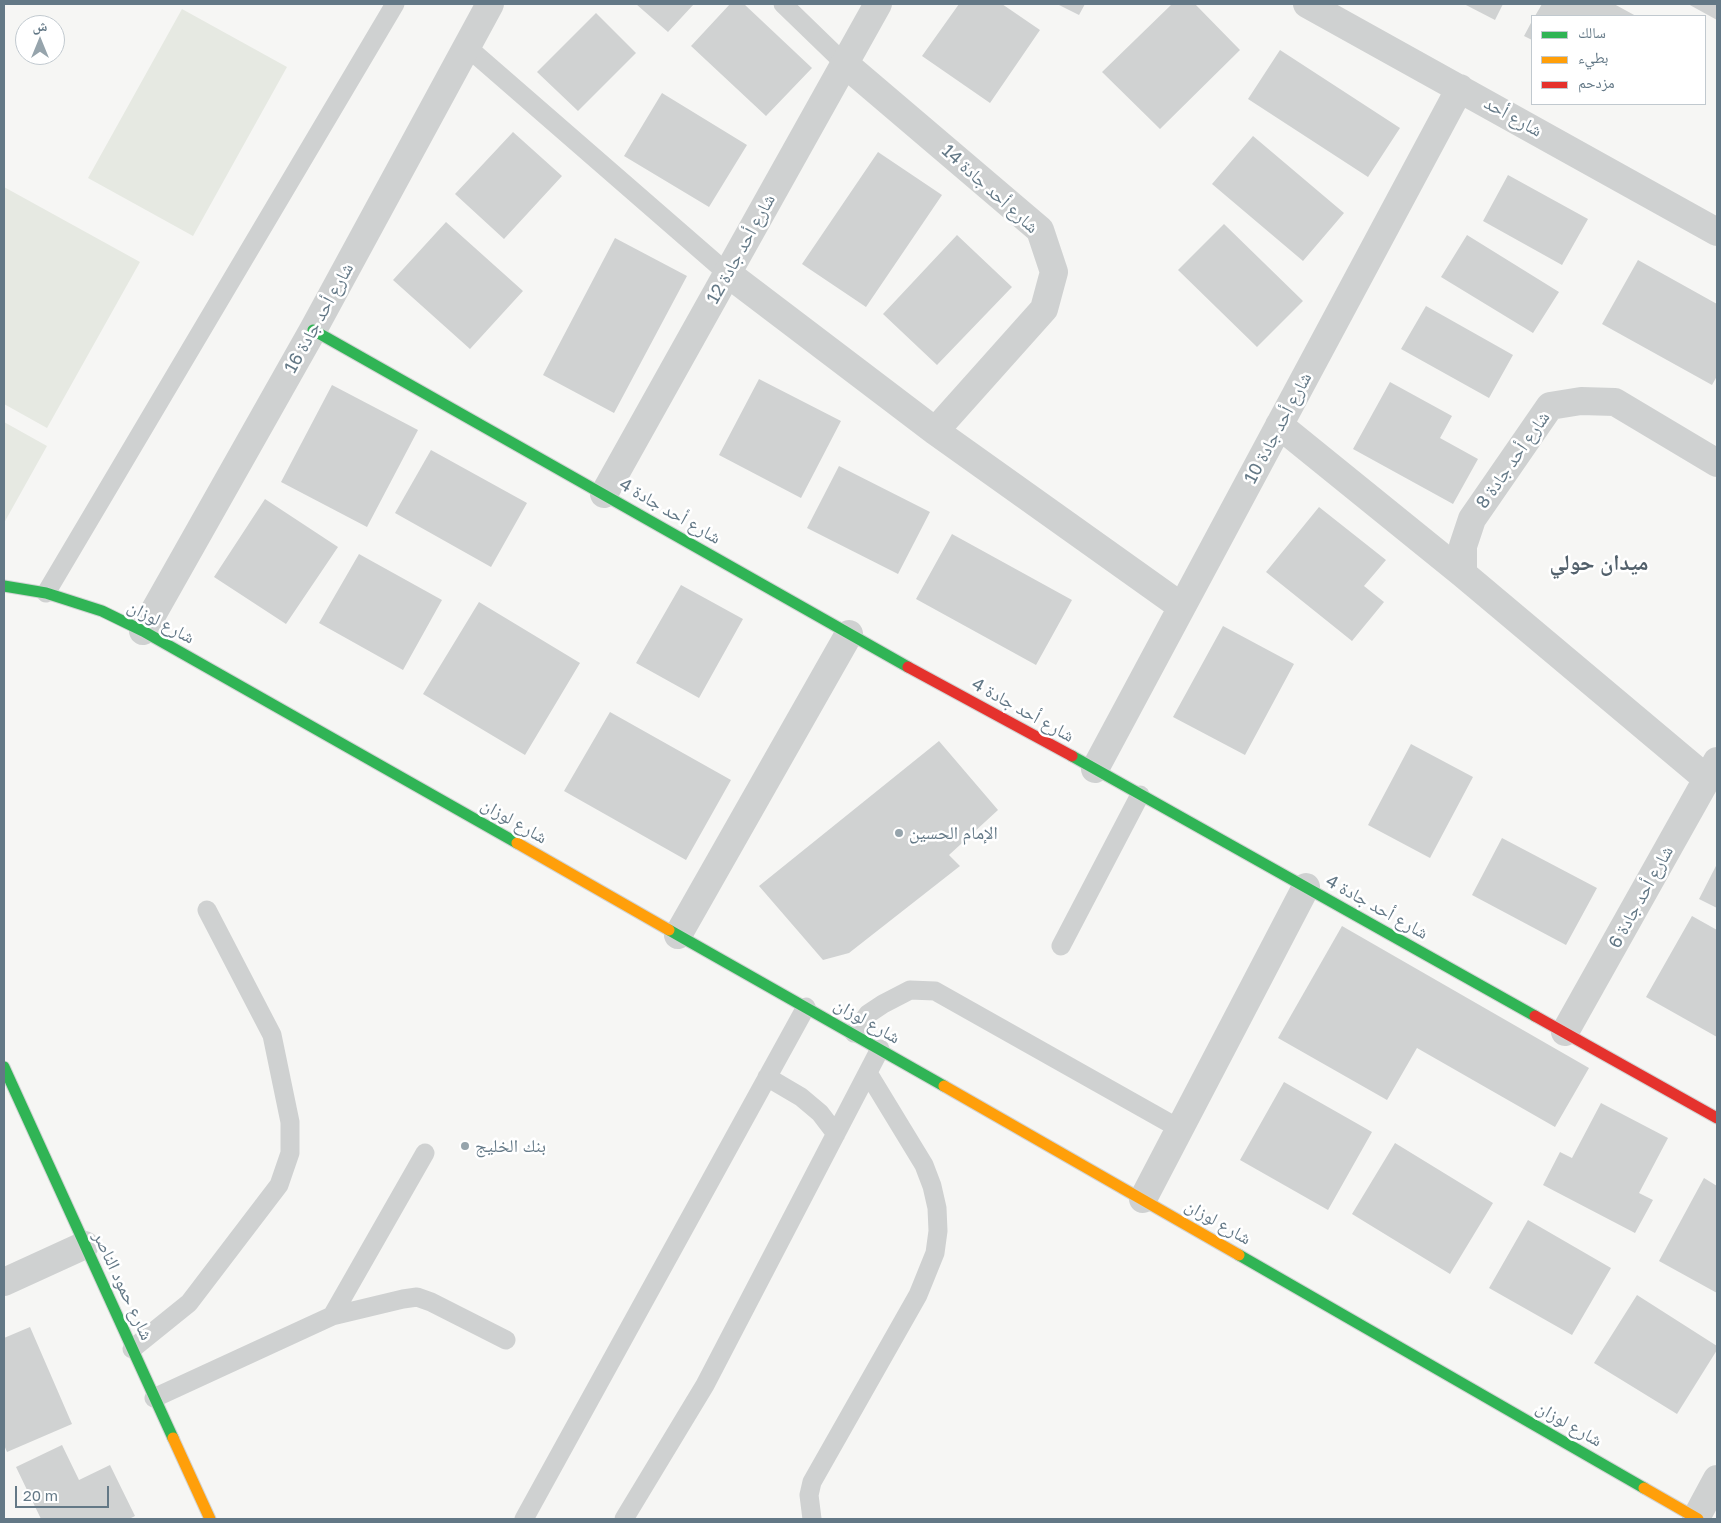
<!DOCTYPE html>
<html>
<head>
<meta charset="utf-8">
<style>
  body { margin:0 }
  #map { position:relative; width:1721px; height:1523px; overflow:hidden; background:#f6f6f4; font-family:"Golos Text","Noto Naskh Arabic",sans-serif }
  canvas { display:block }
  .frame { position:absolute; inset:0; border:5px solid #637886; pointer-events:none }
  .legend { position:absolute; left:1531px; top:15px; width:175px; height:90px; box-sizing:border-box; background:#fff; border:1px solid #c1c9cf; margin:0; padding:6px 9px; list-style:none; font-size:15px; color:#637886 }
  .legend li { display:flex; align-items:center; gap:10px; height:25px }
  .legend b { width:25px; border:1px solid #c1c9cf }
  .north { position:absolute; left:15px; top:15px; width:50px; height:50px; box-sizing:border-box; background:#fff; border:1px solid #c1c9cf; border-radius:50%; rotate:0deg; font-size:14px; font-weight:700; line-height:20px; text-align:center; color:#637886 }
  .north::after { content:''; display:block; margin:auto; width:18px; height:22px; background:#96a4ac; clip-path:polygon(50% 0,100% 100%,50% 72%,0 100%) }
  .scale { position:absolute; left:15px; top:1486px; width:94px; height:22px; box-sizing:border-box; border:2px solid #637886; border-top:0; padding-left:6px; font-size:15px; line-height:18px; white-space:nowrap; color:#637886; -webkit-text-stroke:4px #fff; paint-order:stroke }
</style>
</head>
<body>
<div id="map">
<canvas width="1721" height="1523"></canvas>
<div class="frame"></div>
<ul class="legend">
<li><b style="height:6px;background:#30b455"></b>سالك</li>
<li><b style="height:6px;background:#ff9f0a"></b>بطيء</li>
<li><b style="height:6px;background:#e5322d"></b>مزدحم</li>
</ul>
<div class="north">ش</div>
<div class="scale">20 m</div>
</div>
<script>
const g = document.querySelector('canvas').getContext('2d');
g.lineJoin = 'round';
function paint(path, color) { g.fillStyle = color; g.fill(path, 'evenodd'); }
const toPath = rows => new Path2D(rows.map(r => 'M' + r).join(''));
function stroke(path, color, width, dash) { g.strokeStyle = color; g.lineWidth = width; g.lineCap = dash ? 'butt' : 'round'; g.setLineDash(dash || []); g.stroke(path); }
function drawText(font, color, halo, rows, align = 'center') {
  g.font = font + ' "Golos Text","Noto Naskh Arabic",sans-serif'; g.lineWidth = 5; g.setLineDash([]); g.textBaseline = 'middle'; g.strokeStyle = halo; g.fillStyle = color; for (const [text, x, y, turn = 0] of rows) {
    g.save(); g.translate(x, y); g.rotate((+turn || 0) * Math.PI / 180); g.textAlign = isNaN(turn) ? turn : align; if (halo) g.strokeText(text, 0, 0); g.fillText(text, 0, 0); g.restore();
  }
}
const green = toPath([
  [182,9,287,67,193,236,88,178],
  [4,187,140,262,47,428,4,404],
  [4,422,47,446,4,523]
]);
const building = toPath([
  [636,4,694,4,668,32],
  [730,4,744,4,812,68,766,116,691,46],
  [959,4,1002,4,1040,30,990,103,922,56],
  [1057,4,1085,4,1079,15],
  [1172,4,1195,4,1240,50,1160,129,1102,72],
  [1464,4,1503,4,1495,20],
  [1542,4,1614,4,1636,16,1535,16],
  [1688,4,1717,4,1717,20],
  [596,13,636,53,578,111,537,72],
  [1532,21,1532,40,1524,36],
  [1280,50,1400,128,1368,177,1248,99],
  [662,93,747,145,709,207,624,156],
  [513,132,562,176,504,239,455,194],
  [1253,136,1344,213,1303,261,1212,184],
  [878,152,942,195,866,307,802,264],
  [1508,175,1588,219,1562,265,1483,221],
  [446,222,523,291,470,349,393,280],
  [1224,224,1303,301,1257,347,1178,270],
  [957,235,1012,287,937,365,883,314],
  [1467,235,1559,292,1533,333,1441,277],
  [615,238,687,276,614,413,543,375],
  [1638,260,1717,304,1717,376,1712,385,1602,324],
  [1426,306,1513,355,1489,398,1401,349],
  [759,379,841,421,801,498,719,455],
  [1390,382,1452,416,1440,438,1478,459,1453,504,1353,449],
  [332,385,418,430,367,527,281,482],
  [431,450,527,503,491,567,395,513],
  [839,466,930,512,898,574,807,528],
  [265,499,338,547,286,624,214,577],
  [1319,507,1386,560,1364,586,1384,602,1352,641,1266,572],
  [952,534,1072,600,1036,665,916,599],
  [359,554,442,600,403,670,319,623],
  [681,585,743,619,699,698,636,663],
  [479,602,580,663,525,755,423,694],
  [1223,626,1294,664,1245,755,1173,717],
  [610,712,731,780,686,860,564,791],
  [939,741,998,810,949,855,960,866,849,953,823,960,759,886],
  [1411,744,1473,777,1430,858,1368,825],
  [1502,838,1597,888,1566,945,1472,895],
  [1717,864,1717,908,1699,899],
  [1692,916,1717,930,1717,1037,1646,997],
  [1342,926,1589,1068,1555,1127,1417,1048,1387,1100,1278,1038],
  [1284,1082,1372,1132,1328,1210,1240,1160],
  [1601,1103,1668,1138,1639,1193,1653,1200,1635,1233,1543,1185,1560,1152,1572,1158],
  [1395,1143,1493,1203,1450,1274,1352,1214],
  [1704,1178,1717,1186,1717,1293,1659,1261],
  [1528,1220,1611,1268,1572,1335,1489,1288],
  [1637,1295,1717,1346,1717,1350,1677,1414,1594,1363],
  [30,1327,72,1424,7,1452,4,1445,4,1338],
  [62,1445,79,1480,110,1465,135,1516,129,1519,41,1519,16,1467]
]);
const lane = toPath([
  [783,4,845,64],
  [466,46,727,273],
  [46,593,395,4],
  [1061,946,1140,795],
  [854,1033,868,1014,883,1004,910,990,935,991,1180,1129],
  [767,1077,801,1097,820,1113,836,1134],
  [332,1316,425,1153],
  [132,1349,189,1303,279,1185,290,1153,290,1122,272,1035,207,910],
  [154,1398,332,1316,403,1299,417,1297,431,1302,506,1340],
  [524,1519,806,1007],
  [624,1519,705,1385,880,1049],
  [812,1519,809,1495,812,1482,918,1295,935,1253,938,1231,937,1208,932,1186,924,1165,868,1073]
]);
const street = toPath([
  [1307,4,1717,232],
  [845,64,1040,230,1054,272,1044,309,935,431],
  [727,273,935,431,1182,607],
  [1279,425,1463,574,1707,779],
  [604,494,878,4],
  [1463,574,1463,546,1472,519,1550,406,1581,401,1615,402,1717,463],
  [143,631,313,330,490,4],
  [1095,769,1460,88],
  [678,935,849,634],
  [1565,1032,1717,761],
  [1143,1199,1306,887],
  [4,1282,85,1245],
  [1696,1518,1717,1479]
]);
const fast = toPath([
  [313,330,908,667],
  [4,586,46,593,102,611,143,631,517,843],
  [1072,756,1535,1016],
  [669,930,944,1086],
  [4,1067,173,1438],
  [1239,1255,1644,1488]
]);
const slow = toPath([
  [517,843,669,930],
  [944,1086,1239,1255],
  [173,1438,210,1519],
  [1644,1488,1698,1519]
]);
const jam = toPath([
  [908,667,1072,756],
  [1535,1016,1717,1118]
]);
const markers = [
  [899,833,5,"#96a4ac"],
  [465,1146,5,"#96a4ac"]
];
const streetNames = [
  ["شارع أحد",1513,117,29],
  ["شارع أحد جادة 14",990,189,42],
  ["شارع أحد جادة 12",741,249,-61],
  ["شارع أحد جادة 16",319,318,-61],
  ["شارع أحد جادة 10",1278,428,-62],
  ["شارع أحد جادة 8",1513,460,-55],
  ["شارع أحد جادة 4",670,511,30],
  ["شارع لوزان",161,622,28],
  ["شارع أحد جادة 4",1023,710,29],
  ["شارع لوزان",514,821,30],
  ["شارع أحد جادة 6",1641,897,-61],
  ["شارع أحد جادة 4",1377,907,29],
  ["شارع لوزان",867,1021,30],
  ["شارع لوزان",1218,1222,30],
  ["شارع حمود الناصر",123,1286,65],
  ["شارع لوزان",1569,1424,30]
];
const poiNames = [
  ["الإمام الحسين",909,833],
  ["بنك الخليج",475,1146]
];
const districtNames = [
  ["ميدان حولي",1599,563]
];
paint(green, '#e6e9e2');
paint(building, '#d0d2d2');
stroke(fast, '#d2d4d4', 13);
stroke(slow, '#d2d4d4', 13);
stroke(jam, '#d2d4d4', 13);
stroke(lane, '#cfd1d1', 19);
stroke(street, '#cfd1d1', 28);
stroke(fast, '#30b455', 11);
stroke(slow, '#ff9f0a', 11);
stroke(jam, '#e5322d', 11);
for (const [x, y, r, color] of markers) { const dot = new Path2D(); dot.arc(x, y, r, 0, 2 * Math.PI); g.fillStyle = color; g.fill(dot); stroke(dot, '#fff', 2); }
drawText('18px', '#637886', '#fff', streetNames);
drawText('18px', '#637886', '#fff', poiNames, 'left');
drawText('bold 22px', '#52606b', '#fff', districtNames);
</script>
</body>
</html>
